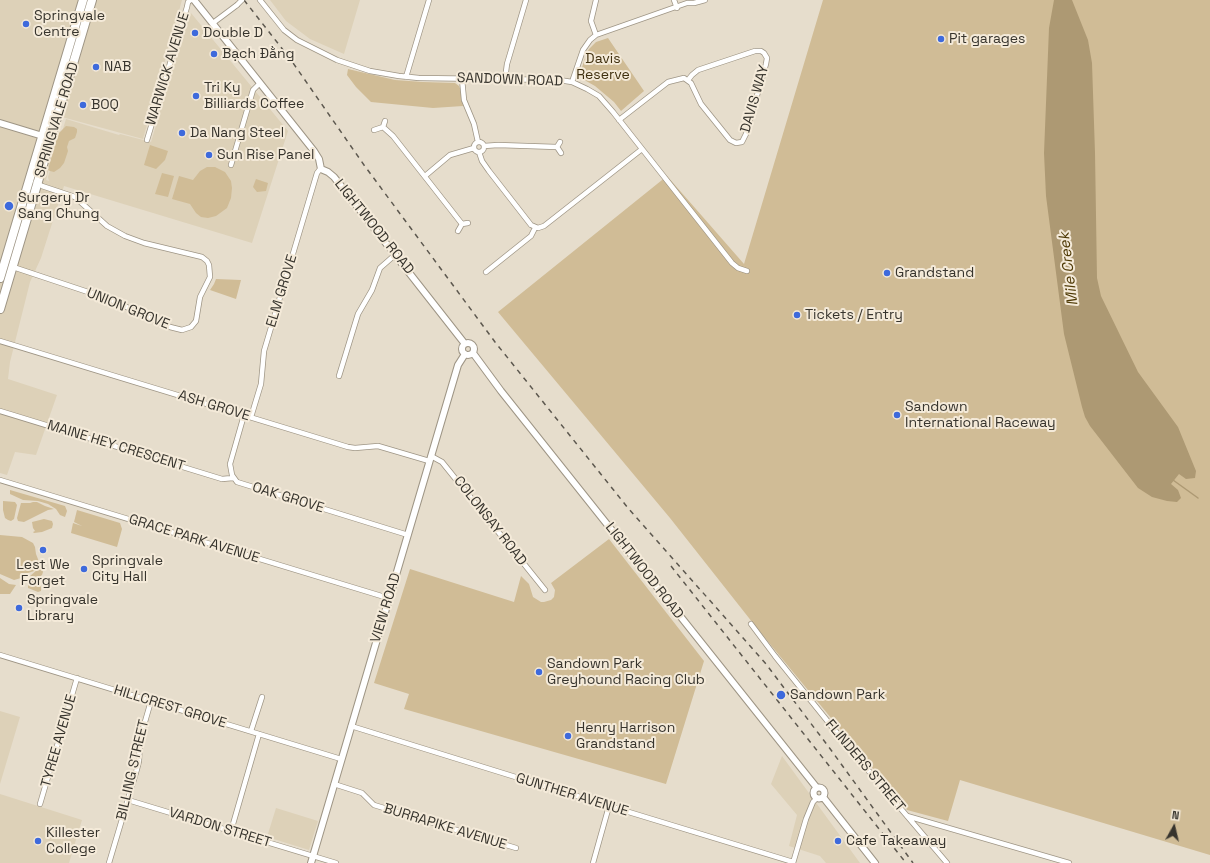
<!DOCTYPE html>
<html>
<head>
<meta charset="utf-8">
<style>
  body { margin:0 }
  #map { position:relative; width:1210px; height:863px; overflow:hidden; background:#e6ddcc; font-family:"Space Grotesk",sans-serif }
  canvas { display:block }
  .north { position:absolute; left:1154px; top:807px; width:40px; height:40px; -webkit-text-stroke:3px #f4ead9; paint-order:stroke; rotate:8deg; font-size:11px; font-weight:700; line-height:16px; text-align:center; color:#37342d }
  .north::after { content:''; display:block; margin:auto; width:14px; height:18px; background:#37342d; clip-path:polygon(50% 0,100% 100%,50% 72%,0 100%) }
</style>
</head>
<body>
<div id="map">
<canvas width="1210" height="863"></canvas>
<div class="north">N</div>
</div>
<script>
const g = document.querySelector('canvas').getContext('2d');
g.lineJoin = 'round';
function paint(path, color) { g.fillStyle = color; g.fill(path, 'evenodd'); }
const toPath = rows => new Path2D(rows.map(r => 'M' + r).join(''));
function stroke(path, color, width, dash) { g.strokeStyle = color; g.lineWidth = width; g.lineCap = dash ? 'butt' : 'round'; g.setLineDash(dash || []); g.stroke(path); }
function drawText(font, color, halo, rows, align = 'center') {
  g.font = font + ' "Space Grotesk",sans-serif'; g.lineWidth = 4; g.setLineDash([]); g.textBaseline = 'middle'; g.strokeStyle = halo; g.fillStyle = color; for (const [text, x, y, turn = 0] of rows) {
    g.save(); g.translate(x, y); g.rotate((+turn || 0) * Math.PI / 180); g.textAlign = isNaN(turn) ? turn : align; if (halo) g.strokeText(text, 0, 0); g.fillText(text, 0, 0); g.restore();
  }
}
const built = toPath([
  [0,0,182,0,143,139,62,117,46,180,49,181,48,177,66,119,119,135,120,134,151,142,188,17,191,13,288,131,252,243,64,186,41,258,30,282,10,362,8,379,57,395,36,455,15,452,7,475,0,473],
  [270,0,360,0,344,54,310,39,286,21],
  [0,711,20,717,0,784],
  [782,756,860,863,826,863,820,856,789,846,797,815,771,784],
  [0,794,82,820,69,863,0,863],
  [276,808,318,821,309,850,267,837]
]);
const green = toPath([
  [823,0,1210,0,1210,855,960,780,948,821,907,810,760,632,670,518,498,312,667,176,744,264],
  [608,38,644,91,621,111,614,102,595,86,579,77,586,55,589,49,596,42],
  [348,69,395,80,423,82,455,83,459,86,461,91,463,106,433,108,371,102,356,87,347,75],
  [66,126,74,127,77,129,77,132,75,138,69,141,67,147,68,151,64,163,60,168,54,172,50,171,48,170,49,166,58,134],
  [150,145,168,151,165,160,156,169,144,165],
  [207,167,215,167,225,172,231,181,232,188,231,198,227,208,216,216,208,218,201,217,196,213,190,204,172,199,179,176,193,180,200,171],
  [162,173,174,176,168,197,155,194],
  [256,179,268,183,266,191,257,192,253,187],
  [216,279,241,280,236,299,210,290,214,284],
  [10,490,65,506,67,511,65,517,60,515,56,509,48,504,38,501,23,500,10,494],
  [3,501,15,502,17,505,14,519,11,521,8,520,5,518,3,510],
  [33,502,37,502,45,506,54,509,48,510,24,522,18,521,17,518,21,503,30,503],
  [77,510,120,523,122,529,117,547,71,533,73,523,82,526,74,522],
  [44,519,52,521,53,524,52,528,42,532,34,533,33,532,35,531,33,528,32,522],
  [0,535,22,537,33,543,35,547,36,554,43,572,42,575,39,577,30,576,37,570,28,573,28,576,14,580,0,574],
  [609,539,704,661,666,784,404,709,409,694,374,683,410,569,514,602,521,576,529,584,533,597,541,602,544,602,551,600,554,597,555,590,551,583],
  [0,578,9,584,16,585,10,594,0,594],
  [28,581,34,581,38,582,41,586,41,591,38,592,28,588]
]);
const water = toPath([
  [1054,0,1072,0,1088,40,1092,63,1095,153,1097,278,1101,296,1138,372,1178,427,1196,471,1195,478,1186,479,1179,474,1171,484,1178,490,1181,498,1177,502,1167,501,1152,497,1138,488,1090,426,1085,417,1082,407,1064,334,1046,196,1044,153,1049,28]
]);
const stream = toPath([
  [1173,480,1198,498]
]);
const street = toPath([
  [260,0,284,30,297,40,337,60,370,71,399,76,419,78,559,80,572,82,587,89,599,96,613,112,732,263,738,268,747,271],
  [596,0,591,21,596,35],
  [674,0,677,8],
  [213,23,237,5],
  [406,77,429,0],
  [462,79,464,100,474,124,478,142],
  [505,79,507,64,526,0],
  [572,82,583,50,590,40,596,35,687,3,694,3,705,0],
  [619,120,668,82,684,78,691,83,701,104,730,140,736,143,742,142,746,134,766,64,767,58,764,53,761,51,755,51,698,70,692,75,688,80],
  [383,127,393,136,462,224],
  [374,130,383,127,385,121],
  [147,140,187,7,188,2,191,0],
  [560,142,557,147,561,153],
  '474 147a5 5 0 1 1 10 0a5 5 0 1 1-10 0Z',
  [484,146,498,145,557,147],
  [479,152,482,161,489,171,531,225,538,228,544,226,642,149],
  [231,165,253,90,260,83],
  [425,176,450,155,474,148],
  [458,231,462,224,468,223],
  [13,267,109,299,170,327,182,330,191,327,196,321,200,297,210,277,209,265,207,261,202,257,144,243,125,236,107,226,75,197,42,186,36,182],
  [486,272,531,236,535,228],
  [0,341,348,447,355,448,378,446,429,461],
  [339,376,358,314,372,290,380,268,396,254],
  [0,411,222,479,233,478],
  [244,415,230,464,232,475,237,482,408,535],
  [251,417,261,384,264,351,317,173,321,168],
  [431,456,442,462,545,590],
  [0,480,388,598],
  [751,624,775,656,850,749,947,863],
  [0,655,341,759],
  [351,726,609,806,793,862],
  [251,731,262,697],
  [334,784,362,793,374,805,516,848],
  [128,800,336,863],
  [40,804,77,678],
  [907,816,1069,863],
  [231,831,259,734],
  [109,863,137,769,139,761,140,739,151,701],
  [593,863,609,806],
  [793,863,806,819,813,802,817,798]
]);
const secondary = toPath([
  [194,0,314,151,319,159,321,169,328,172,334,177,465,344],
  [0,123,46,137],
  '462 349a6 6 0 1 1 12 0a6 6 0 1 1-12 0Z',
  [473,353,501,391,817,788],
  '813.5 793a5.5 5.5 0 1 1 11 0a5.5 5.5 0 1 1-11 0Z',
  [823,797,875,863],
  [311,863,458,365,465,354]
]);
const highway = toPath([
  [0,278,83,0],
  [0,309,92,0]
]);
const rail = toPath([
  [244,0,291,60,364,165,495,342,628,508,766,664,831,750,913,863],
  [671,566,906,863]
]);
const streetBridge = toPath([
  [237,5,242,0]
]);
const markers = [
  [26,24,4,"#3e6adc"],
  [195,33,4,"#3e6adc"],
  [941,39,4,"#3e6adc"],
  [214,54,4,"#3e6adc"],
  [96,67,4,"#3e6adc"],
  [196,96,4,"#3e6adc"],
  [83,105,4,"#3e6adc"],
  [182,133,4,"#3e6adc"],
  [209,155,4,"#3e6adc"],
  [9,206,5,"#3e6adc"],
  [887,273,4,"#3e6adc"],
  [797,315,4,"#3e6adc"],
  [897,415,4,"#3e6adc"],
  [43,550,4,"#3e6adc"],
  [84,569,4,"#3e6adc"],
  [19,608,4,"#3e6adc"],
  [539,672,4,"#3e6adc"],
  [781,695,5,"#3e6adc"],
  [568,736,4,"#3e6adc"],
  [38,841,4,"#3e6adc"],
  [838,841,4,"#3e6adc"]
];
const poiNames = [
  ["Springvale",34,16],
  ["Centre",34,32],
  ["Double D",203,33],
  ["Pit garages",949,39],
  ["Bạch Đằng",222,54],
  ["NAB",104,67],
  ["Tri Ky",204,88],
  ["Billiards Coffee",204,104],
  ["BOQ",91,105],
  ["Da Nang Steel",190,133],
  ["Sun Rise Panel",217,155],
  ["Surgery Dr",18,198],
  ["Sang Chung",18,214],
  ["Grandstand",895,273],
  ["Tickets / Entry",805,315],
  ["Sandown",905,407],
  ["International Raceway",905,423],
  ["Springvale",92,561],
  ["City Hall",92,577],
  ["Lest We",43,565,"center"],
  ["Forget",43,581,"center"],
  ["Springvale",27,600],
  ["Library",27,616],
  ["Sandown Park",547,664],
  ["Greyhound Racing Club",547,680],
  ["Sandown Park",790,695],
  ["Henry Harrison",576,728],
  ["Grandstand",576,744],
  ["Killester",46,833],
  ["College",46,849],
  ["Cafe Takeaway",846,841]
];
const parkNames = [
  ["Davis",603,59],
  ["Reserve",603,75]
];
const streetNames = [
  ["WARWICK AVENUE",168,69,-73],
  ["SANDOWN ROAD",510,80,2],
  ["DAVIS WAY",755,99,-74],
  ["SPRINGVALE ROAD",57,120,-73],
  ["LIGHTWOOD ROAD",374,227,51],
  ["ELM GROVE",282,291,-73],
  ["UNION GROVE",128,309,22],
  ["ASH GROVE",214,406,17],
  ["MAINE HEY CRESCENT",116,446,17],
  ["OAK GROVE",288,498,17],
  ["COLONSAY ROAD",490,521,52],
  ["GRACE PARK AVENUE",194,539,17],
  ["LIGHTWOOD ROAD",644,571,52],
  ["VIEW ROAD",386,608,-73],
  ["HILLCREST GROVE",170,707,17],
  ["TYREE AVENUE",59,741,-74],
  ["FLINDERS STREET",865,766,50],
  ["BILLING STREET",133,770,-77],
  ["GUNTHER AVENUE",572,795,17],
  ["BURRAPIKE AVENUE",445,827,17],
  ["VARDON STREET",220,828,17]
];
const waterNames = [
  ["Mile Creek",1069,269,-97]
];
paint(built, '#ddd1b8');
paint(green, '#d0bc96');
paint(water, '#ad9973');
stroke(stream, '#ad9973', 1.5);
stroke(street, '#9e9585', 6);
stroke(secondary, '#9e9585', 8);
stroke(highway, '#9e9585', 10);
stroke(street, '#fff', 4.5);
stroke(secondary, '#fff', 6);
stroke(highway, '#fff', 8);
stroke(rail, '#5d584f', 1.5, [5, 5]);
stroke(streetBridge, '#9e9585', 6, []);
stroke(streetBridge, '#fff', 4.5);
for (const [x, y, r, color] of markers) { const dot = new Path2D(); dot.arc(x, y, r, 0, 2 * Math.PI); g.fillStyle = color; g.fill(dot); stroke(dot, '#f4ead9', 1.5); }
drawText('14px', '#37342d', '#f4ead9', poiNames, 'left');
drawText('14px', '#40300f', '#f4ead9', parkNames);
drawText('14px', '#37342d', '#f4ead9', streetNames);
drawText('italic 15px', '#4f3a06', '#f4ead9', waterNames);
</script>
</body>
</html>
